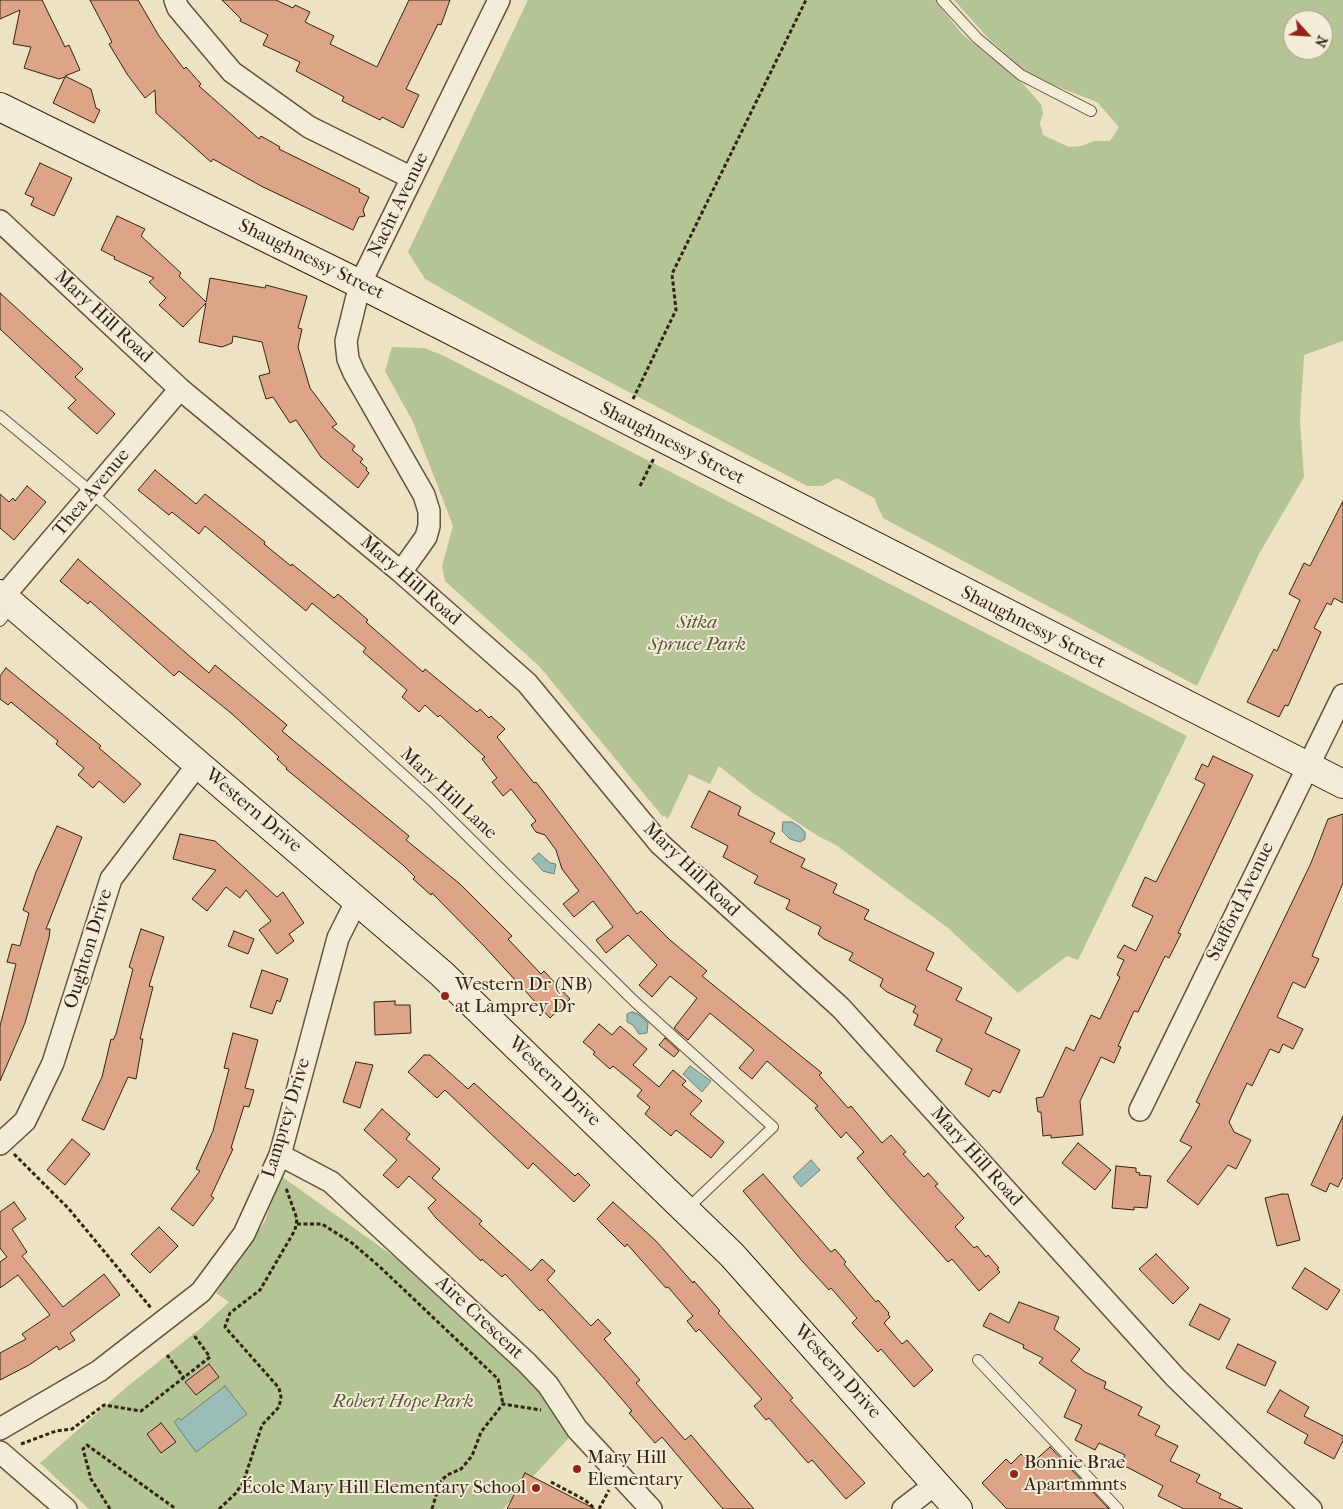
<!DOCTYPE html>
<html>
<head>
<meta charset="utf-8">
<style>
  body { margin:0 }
  #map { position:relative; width:1343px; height:1509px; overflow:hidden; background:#ede2c2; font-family:"IM FELL French Canon",serif }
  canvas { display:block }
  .north { position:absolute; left:1283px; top:10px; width:50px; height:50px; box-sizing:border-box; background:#f3ecd7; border:1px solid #a69c89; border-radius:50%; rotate:116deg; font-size:14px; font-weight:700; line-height:20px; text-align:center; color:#332314 }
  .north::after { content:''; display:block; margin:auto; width:18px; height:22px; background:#8f2418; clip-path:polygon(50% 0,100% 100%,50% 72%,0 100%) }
</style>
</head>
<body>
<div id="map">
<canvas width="1343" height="1509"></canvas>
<div class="north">N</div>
</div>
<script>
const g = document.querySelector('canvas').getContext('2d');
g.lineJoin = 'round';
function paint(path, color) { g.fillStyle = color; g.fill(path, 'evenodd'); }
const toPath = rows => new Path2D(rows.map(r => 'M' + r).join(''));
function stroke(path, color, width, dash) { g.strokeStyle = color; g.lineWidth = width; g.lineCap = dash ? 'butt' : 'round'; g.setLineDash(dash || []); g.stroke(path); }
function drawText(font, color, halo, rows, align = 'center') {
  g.font = font + ' "IM FELL French Canon",serif'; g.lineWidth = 4; g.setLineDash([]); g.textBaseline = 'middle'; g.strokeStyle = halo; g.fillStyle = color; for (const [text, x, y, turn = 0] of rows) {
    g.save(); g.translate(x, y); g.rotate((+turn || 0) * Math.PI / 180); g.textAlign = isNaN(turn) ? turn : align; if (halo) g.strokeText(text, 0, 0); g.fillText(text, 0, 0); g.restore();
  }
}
const green = toPath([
  [528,0,935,0,962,34,1023,84,1041,104,1043,114,1040,123,1043,135,1069,147,1082,146,1094,141,1110,141,1119,127,1097,102,1048,83,1025,71,989,39,954,0,1343,0,1343,341,1304,355,1300,420,1304,477,1259,554,1197,686,883,518,874,498,837,478,822,486,807,486,538,344,425,279,408,252],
  [1293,20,1323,20,1323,50,1293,50],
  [392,347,424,348,444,356,1187,736,1078,960,1067,956,1018,993,948,928,836,845,818,836,753,793,719,766,710,784,689,774,668,819,664,815,663,817,540,667,445,581,442,566,453,526,413,422,385,371],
  [281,1176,396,1258,405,1249,577,1429,503,1509,89,1509,40,1463,128,1386,201,1328,229,1302,216,1293,265,1221]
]);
const water = toPath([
  [783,822,792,822,800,827,805,832,805,839,800,842,790,839,782,831,783,822],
  [539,853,550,863,556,864,554,874,543,871,532,859,539,853],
  [632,1012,638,1014,648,1023,647,1033,639,1034,633,1025,627,1022,627,1014,632,1012],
  [690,1066,711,1081,702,1092,683,1074,690,1066],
  [811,1160,820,1170,801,1187,793,1177,811,1160],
  [225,1386,247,1414,196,1452,174,1422,179,1418,181,1420,225,1386]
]);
const building = toPath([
  [0,0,42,0,65,47,69,45,80,70,65,76,91,89,96,108,100,110,94,123,53,103,65,77,59,79,24,68,31,47,13,44,20,10,0,19,0,0],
  [90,0,138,0,159,36,184,69,186,67,201,84,199,86,259,139,261,136,280,147,279,149,360,189,359,192,369,197,363,210,365,216,359,217,353,230,261,186,213,159,211,162,156,113,155,90,145,98,127,74,109,44,112,42,90,0],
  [222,0,276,0,293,8,295,5,310,12,305,22,334,36,330,44,377,67,409,0,450,0,441,25,438,24,406,89,419,95,403,128,382,117,380,120,342,101,344,97,296,71,300,62,263,45,268,35,240,21,241,19,222,0],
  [40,163,72,178,54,216,31,205,34,198,25,194,40,163],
  [117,216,145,229,141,236,181,273,179,276,206,302,210,278,265,288,266,285,307,296,298,328,302,329,298,347,310,388,337,424,332,427,355,446,352,450,363,459,360,462,367,468,366,470,369,473,358,488,321,457,296,420,290,423,273,397,266,399,259,376,270,373,262,342,233,336,232,343,222,347,199,342,206,303,183,327,159,305,166,298,149,282,154,278,114,259,115,257,101,250,117,216],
  [0,293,83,369,75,377,115,414,97,434,68,408,76,400,0,329,0,293],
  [155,470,196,504,205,494,265,542,264,544,291,566,292,564,334,598,338,594,368,620,366,622,423,672,425,669,477,712,480,709,489,718,491,716,505,729,497,737,534,783,536,782,637,914,641,911,670,940,707,971,702,976,822,1073,819,1075,848,1108,851,1106,882,1143,891,1135,906,1152,903,1154,924,1177,928,1173,938,1184,935,1186,964,1218,955,1227,974,1248,977,1246,986,1257,988,1255,999,1268,997,1269,1000,1272,979,1291,952,1259,948,1262,889,1196,857,1158,864,1152,846,1132,841,1138,815,1108,818,1106,767,1061,752,1079,739,1068,754,1050,710,1013,688,1040,674,1028,697,998,670,976,652,997,639,985,657,965,628,935,606,953,596,940,613,927,593,901,574,917,563,904,579,891,562,869,556,850,545,835,536,832,531,825,536,821,511,789,503,796,492,782,497,778,482,759,485,757,440,715,438,717,425,705,419,712,402,697,407,690,363,652,366,648,312,603,306,611,205,526,199,534,172,512,169,515,138,490,155,470],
  [27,486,46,502,14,540,0,528,0,494,9,502,13,498,15,501,27,486],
  [1343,501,1343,603,1334,598,1331,605,1327,603,1314,628,1321,632,1288,706,1285,705,1279,717,1247,702,1274,649,1277,651,1300,600,1289,594,1304,563,1310,566,1343,501],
  [78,559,209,673,215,665,287,725,282,731,409,836,406,840,460,884,512,936,508,939,541,974,544,971,570,999,550,1018,483,945,432,893,431,895,413,879,415,877,404,866,286,769,287,768,277,759,279,757,231,713,179,671,174,676,90,601,88,604,60,581,78,559],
  [6,668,101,746,99,748,141,784,124,803,99,781,93,788,78,775,84,768,56,744,58,741,11,702,8,705,0,699,0,676,6,668],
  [1213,756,1253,775,1178,933,1181,934,1169,958,1165,956,1138,1012,1134,1011,1118,1046,1121,1047,1114,1063,1101,1057,1080,1101,1083,1135,1051,1138,1051,1135,1043,1136,1041,1112,1038,1112,1036,1098,1043,1097,1066,1047,1074,1051,1091,1015,1100,1019,1120,977,1117,975,1124,960,1117,957,1124,945,1136,951,1153,916,1132,906,1145,877,1156,882,1205,784,1195,779,1202,764,1208,767,1213,756],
  [709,791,741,807,738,815,775,833,770,842,805,859,801,867,837,884,833,893,869,910,864,919,934,953,926,970,962,988,956,1000,992,1018,985,1033,1020,1050,1000,1093,993,1090,989,1097,965,1084,972,1069,936,1051,942,1039,914,1025,918,1015,913,1012,916,1006,887,992,880,986,883,979,849,960,853,953,824,939,818,934,821,927,786,909,790,900,754,883,758,876,723,857,728,846,691,827,709,791],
  [1343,814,1343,883,1312,956,1319,959,1305,988,1293,982,1277,1017,1303,1029,1293,1049,1283,1044,1279,1053,1270,1049,1252,1086,1247,1083,1229,1122,1234,1132,1251,1140,1236,1169,1228,1165,1198,1205,1167,1181,1192,1147,1180,1141,1200,1104,1196,1102,1206,1081,1311,863,1328,819,1343,814],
  [57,826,82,837,46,929,50,929,49,938,25,1023,0,1081,0,1026,16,964,7,962,12,944,20,946,29,913,23,910,36,872,57,826],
  [180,834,215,841,277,897,283,892,304,923,289,934,294,941,277,954,259,930,271,921,246,890,240,898,226,887,207,911,192,899,216,870,173,859,180,834],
  [141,929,164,937,149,986,153,987,140,1039,143,1039,136,1079,128,1077,104,1130,82,1120,102,1077,111,1039,113,1040,116,1034,133,969,129,967,141,929],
  [234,931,254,939,248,954,228,946,234,931],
  [262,970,288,979,280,1002,277,1000,272,1014,250,1007,262,970],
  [395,1001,395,1005,410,1005,411,1033,375,1035,374,1002,395,1001],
  [599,1024,612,1035,620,1026,647,1049,633,1065,659,1087,673,1070,686,1081,682,1085,702,1101,690,1114,724,1142,711,1158,676,1130,671,1136,645,1114,650,1107,637,1096,642,1090,613,1066,610,1069,593,1054,595,1052,583,1042,599,1024],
  [233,1033,258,1040,245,1088,254,1090,249,1107,244,1106,231,1148,233,1149,211,1196,214,1198,193,1226,171,1209,200,1171,196,1169,213,1131,229,1069,224,1068,233,1033],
  [665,1038,679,1051,674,1057,659,1045,665,1038],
  [424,1055,430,1055,468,1089,474,1083,575,1176,578,1173,590,1185,574,1202,533,1163,528,1169,445,1090,437,1098,408,1072,424,1055],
  [356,1062,373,1065,360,1108,343,1102,356,1062],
  [382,1109,410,1134,406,1139,440,1169,432,1178,482,1221,479,1224,531,1271,542,1259,555,1271,547,1280,591,1326,598,1319,611,1333,604,1339,640,1380,636,1383,685,1440,691,1435,754,1509,723,1509,662,1437,655,1443,629,1413,632,1411,601,1375,542,1309,540,1311,505,1274,502,1277,482,1259,481,1261,436,1218,428,1208,436,1200,409,1176,398,1188,383,1175,397,1160,364,1130,382,1109],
  [1343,1116,1343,1177,1338,1187,1330,1183,1326,1192,1311,1185,1343,1116],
  [72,1139,90,1154,65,1185,47,1170,72,1139],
  [1078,1143,1111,1170,1095,1190,1062,1163,1078,1143],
  [1116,1166,1136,1168,1136,1172,1140,1173,1139,1175,1151,1176,1147,1208,1134,1207,1134,1210,1112,1208,1116,1166],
  [763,1174,831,1252,835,1249,846,1262,844,1264,876,1302,878,1300,889,1313,888,1314,890,1317,884,1323,902,1344,907,1340,933,1370,914,1387,881,1349,878,1352,852,1323,857,1318,831,1288,829,1290,803,1262,743,1191,763,1174],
  [1282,1194,1288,1194,1300,1240,1277,1246,1265,1198,1282,1194],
  [14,1202,26,1219,12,1229,27,1252,22,1256,63,1307,104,1274,120,1295,70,1333,75,1340,59,1350,57,1346,29,1365,0,1380,0,1353,26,1339,22,1334,50,1315,18,1275,0,1288,0,1262,7,1257,0,1248,0,1212,14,1202],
  [613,1202,656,1241,693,1283,694,1281,720,1311,718,1313,793,1398,790,1400,865,1483,846,1499,812,1460,808,1463,769,1418,766,1420,754,1406,762,1399,699,1329,696,1332,687,1321,693,1316,668,1287,666,1288,627,1244,625,1247,597,1219,613,1202],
  [159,1227,178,1246,150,1273,131,1254,159,1227],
  [1156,1254,1189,1288,1173,1304,1139,1269,1156,1254],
  [1305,1268,1340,1290,1327,1310,1292,1288,1305,1268],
  [1019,1302,1059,1317,1054,1329,1080,1349,1071,1361,1085,1372,1106,1382,1104,1388,1142,1407,1138,1415,1160,1426,1155,1435,1178,1446,1170,1461,1200,1475,1196,1482,1221,1494,1219,1498,1243,1509,1184,1509,1158,1496,1163,1486,1121,1464,1125,1455,1099,1443,1095,1450,1075,1440,1082,1425,1064,1417,1076,1390,1039,1363,1043,1358,1023,1348,1024,1345,983,1326,990,1313,1009,1323,1019,1302],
  [1200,1304,1230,1319,1219,1340,1189,1325,1200,1304],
  [1238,1344,1276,1362,1265,1386,1226,1368,1238,1344],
  [209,1364,219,1377,196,1395,185,1382,209,1364],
  [1280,1390,1309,1407,1304,1416,1343,1436,1343,1441,1334,1459,1304,1443,1308,1435,1267,1412,1280,1390],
  [161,1423,176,1442,161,1453,147,1434,161,1423],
  [1050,1447,1109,1509,1007,1509,982,1483,1006,1459,1011,1464,1021,1454,1031,1464,1050,1447],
  [525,1473,595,1509,507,1509,525,1473]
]);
const path = toPath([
  [633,399,676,310,672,274,806,0],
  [640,486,654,458],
  [14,1154,69,1209,151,1308],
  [297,1224,322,1224,352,1243,380,1267,498,1379,503,1404],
  [167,1355,184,1378],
  [21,1444,56,1431,72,1429,104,1405,141,1411,210,1357,193,1334],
  [551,1482,585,1500,595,1509],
  [110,1509,91,1479,83,1449,87,1445,176,1509],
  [219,1509,235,1494,243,1483,262,1425,279,1407,281,1397,279,1388,225,1327,230,1313,260,1290,295,1230,297,1219,286,1188],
  [432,1509,440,1482,447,1475,461,1469,472,1456,481,1432,503,1404,541,1410],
  [599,1509,609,1490]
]);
const lane = toPath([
  [942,0,977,38,1021,75,1091,111],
  [0,416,82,484,431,800,634,1001,773,1127,687,1209],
  [0,621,12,606],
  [978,1360,1118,1509]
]);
const street = toPath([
  [175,0,178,8,232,72,309,127,412,178],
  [0,221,180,389,401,572,527,683,660,844,841,1008,1175,1377,1311,1509],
  [401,572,426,537,429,526,429,511,424,495,354,373,348,359,346,341,360,284,499,0],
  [3,597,180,389],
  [1140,1110,1343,695],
  [0,1144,25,1121,53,1063,111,879,198,764],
  [280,1155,331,1182,526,1362,548,1385,577,1429,651,1509],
  [0,1429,99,1371,201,1292,244,1234,280,1155,338,938,357,900],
  [0,1452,66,1509],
  [903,1509,937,1483]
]);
const secondary = toPath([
  [0,107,360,284,1343,784],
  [0,594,442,974,732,1255,958,1509]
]);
const markers = [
  [445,996,5,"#8f2418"],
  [577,1469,5,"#8f2418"],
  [1014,1474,5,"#8f2418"],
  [536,1488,5,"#8f2418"]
];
const streetNames = [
  ["Nacht Avenue",399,205,-64],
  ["Shaughnessy Street",311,260,26],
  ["Mary Hill Road",103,317,43],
  ["Shaughnessy Street",672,444,27],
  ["Thea Avenue",92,493,-50],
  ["Mary Hill Road",410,581,41],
  ["Shaughnessy Street",1033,628,27],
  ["Mary Hill Lane",448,794,43],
  ["Western Drive",253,811,40],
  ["Mary Hill Road",691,870,44],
  ["Stafford Avenue",1241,902,-64],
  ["Oughton Drive",89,949,-73],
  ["Western Drive",554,1082,44],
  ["Lamprey Drive",287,1118,-73],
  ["Mary Hill Road",976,1157,48],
  ["Aire Crescent",479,1318,43],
  ["Western Drive",837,1372,48]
];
const parkNames = [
  ["Sitka",697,623],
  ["Spruce Park",697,645],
  ["Robert Hope Park",403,1402]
];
const poiNames = [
  ["Western Dr (NB)",455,985],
  ["at Lamprey Dr",455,1007],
  ["Mary Hill",587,1458],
  ["Elementary",587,1480],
  ["Bonnie Brae",1024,1463],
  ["Apartmmnts",1024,1485],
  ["École Mary Hill Elementary School",526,1488,"right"]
];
paint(green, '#b5c495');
paint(water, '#9abdb7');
stroke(water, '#717f76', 1);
paint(building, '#dea488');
stroke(building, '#332314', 1);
stroke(lane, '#625340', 12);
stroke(street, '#625340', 24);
stroke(secondary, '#332314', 30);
stroke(path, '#332314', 3, [4, 2.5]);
stroke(lane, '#f3ecd7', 10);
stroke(street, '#f3ecd7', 21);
stroke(secondary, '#f3ecd7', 28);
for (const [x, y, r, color] of markers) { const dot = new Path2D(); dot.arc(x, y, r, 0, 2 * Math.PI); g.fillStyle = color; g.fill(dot); stroke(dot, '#f3ecd7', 2); }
drawText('19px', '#332314', '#f3ecd7', streetNames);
drawText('italic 19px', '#5a533b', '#f3ecd7', parkNames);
drawText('19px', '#332314', '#f3ecd7', poiNames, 'left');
</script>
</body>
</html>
